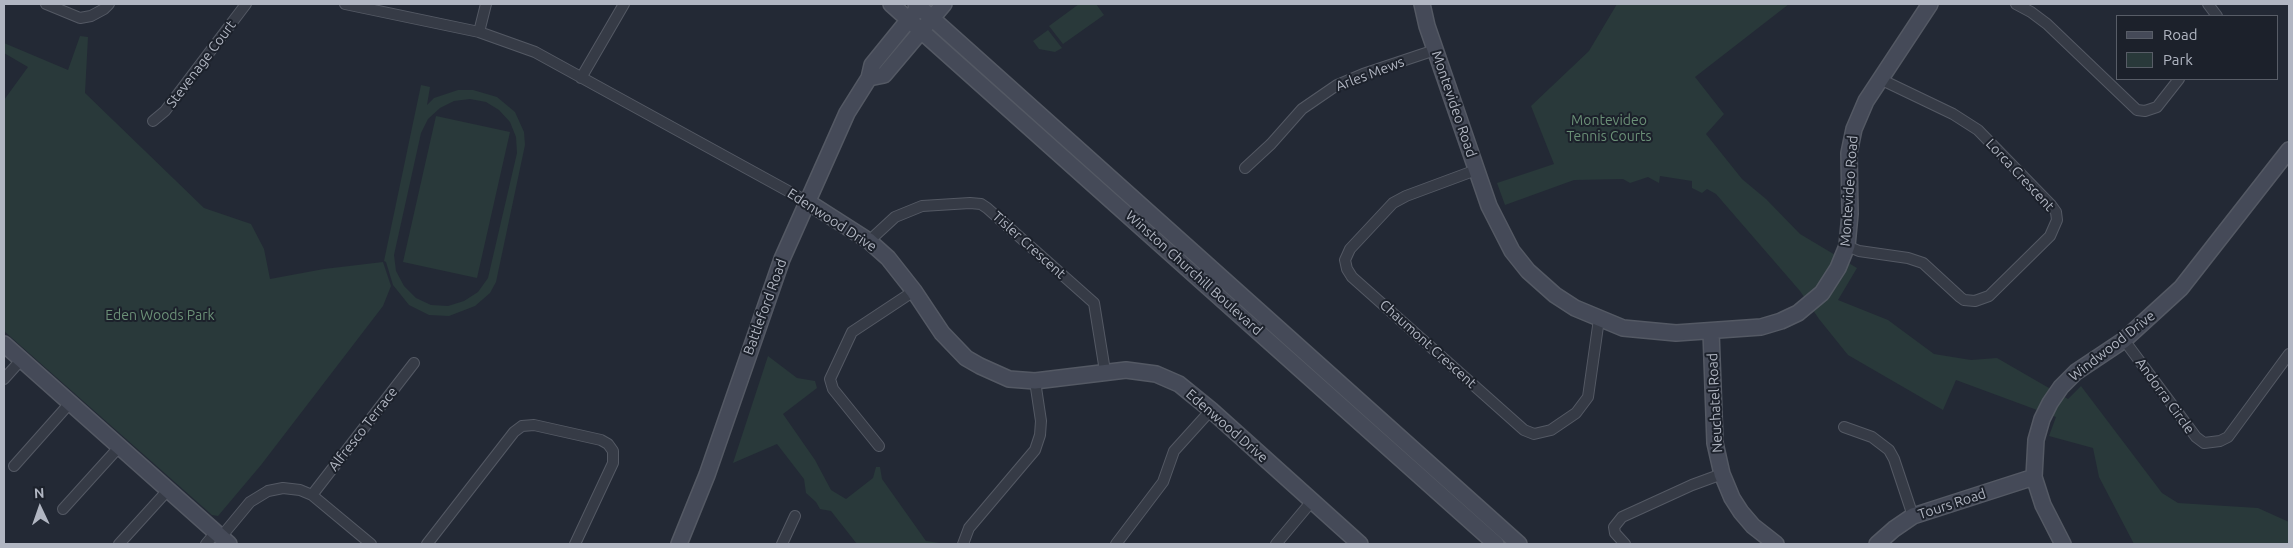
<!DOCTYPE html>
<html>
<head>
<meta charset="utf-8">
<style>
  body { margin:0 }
  #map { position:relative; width:2293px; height:548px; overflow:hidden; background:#232935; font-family:Ubuntu,sans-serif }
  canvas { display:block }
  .frame { position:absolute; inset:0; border:5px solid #b1b6c2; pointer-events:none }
  .legend { position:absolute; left:2116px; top:15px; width:162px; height:65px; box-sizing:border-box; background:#1c212b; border:1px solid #585d67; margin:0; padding:6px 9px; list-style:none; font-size:15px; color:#b1b6c2 }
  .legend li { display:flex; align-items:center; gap:10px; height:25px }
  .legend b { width:25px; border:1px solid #585d67 }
  .north { position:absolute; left:15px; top:483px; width:50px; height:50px; -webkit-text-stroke:4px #1c212b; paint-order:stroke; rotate:357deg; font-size:14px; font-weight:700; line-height:20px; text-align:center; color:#b1b6c2 }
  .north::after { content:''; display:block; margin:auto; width:18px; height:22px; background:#b1b6c2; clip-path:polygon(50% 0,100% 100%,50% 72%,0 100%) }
</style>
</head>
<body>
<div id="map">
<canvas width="2293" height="548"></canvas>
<div class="frame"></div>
<ul class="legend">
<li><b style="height:6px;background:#454a58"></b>Road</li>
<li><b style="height:14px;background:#29393a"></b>Park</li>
</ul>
<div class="north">N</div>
</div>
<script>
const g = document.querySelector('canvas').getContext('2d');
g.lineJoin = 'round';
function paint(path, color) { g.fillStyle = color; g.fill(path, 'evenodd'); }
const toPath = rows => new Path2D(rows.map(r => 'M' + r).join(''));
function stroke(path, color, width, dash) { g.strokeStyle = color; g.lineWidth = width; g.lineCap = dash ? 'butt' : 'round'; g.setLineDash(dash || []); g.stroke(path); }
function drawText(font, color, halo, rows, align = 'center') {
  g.font = font + ' Ubuntu,sans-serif'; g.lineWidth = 4; g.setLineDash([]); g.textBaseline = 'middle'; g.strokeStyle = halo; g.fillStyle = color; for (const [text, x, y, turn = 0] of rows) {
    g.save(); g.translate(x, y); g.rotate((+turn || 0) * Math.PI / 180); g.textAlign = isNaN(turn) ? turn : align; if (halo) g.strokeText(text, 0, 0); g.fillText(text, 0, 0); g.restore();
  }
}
const green = toPath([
  [1079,4,1096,4,1104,15,1063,44,1049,26],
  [1617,4,1789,4,1695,77,1724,114,1706,134,1742,179,1766,199,1800,234,1857,268,1838,300,1888,320,1934,354,1971,360,1997,358,2068,399,2081,386,2162,493,2178,503,2258,508,2289,522,2289,544,2134,544,2099,477,2093,448,2049,436,2056,417,1956,380,1943,410,1848,355,1819,319,1800,291,1716,194,1707,189,1702,193,1692,188,1692,181,1660,176,1659,183,1648,177,1630,183,1623,179,1574,180,1505,205,1497,183,1554,164,1531,106,1589,51],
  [1048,30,1062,48,1055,52,1039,49,1033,41],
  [80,36,88,37,85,93,204,208,251,224,264,249,270,279,324,269,383,262,391,286,383,306,261,465,218,516,212,515,203,507,4,331,4,100,28,67,4,53,4,43,68,70],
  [421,85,430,87,427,105,434,98,458,90,473,90,497,97,515,112,524,132,525,145,496,282,490,293,475,306,449,316,429,315,409,305,393,285,386,262,384,261],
  [470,99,486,102,499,110,510,122,516,137,517,153,488,278,478,292,464,301,448,306,431,305,416,298,404,286,396,271,394,255,421,133,428,119,440,108,454,101],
  [436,116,510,132,477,278,403,262],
  [768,356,797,378,815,381,817,388,783,414,815,460,831,490,846,499,873,478,876,467,880,467,882,479,926,541,946,544,857,544,831,511,820,509,816,502,806,493,804,479,777,444,733,463]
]);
const street = toPath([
  [46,4,80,18,91,16,104,9,109,4],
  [345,4,479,32,535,52,808,202],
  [2016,4,2031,12,2047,24,2137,110,2145,111,2157,107,2179,79],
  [2208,4,2217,16],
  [479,32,486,4],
  [581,78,624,4],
  [153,121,165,111,246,4],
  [1245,168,1271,144,1302,109,1337,85,1363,74,1435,50],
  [1476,170,1406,196,1393,203,1350,249,1345,260,1347,269,1352,277,1524,430,1534,434,1551,430,1576,413,1588,397,1599,319],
  [869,241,895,217,922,206,970,203,981,204,987,208,1094,303,1105,371],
  [1847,246,1859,251,1908,258,1923,263,1960,297,1964,300,1975,301,1989,296,2050,236,2057,220,2056,212,2051,205,1978,130,1953,114,1880,79],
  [2124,340,2196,437,2204,443,2220,441,2228,437,2289,354],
  [4,379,21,360],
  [1844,427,1872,437,1889,450,1894,459,1913,516],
  [879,446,833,389,830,379,852,332,914,291],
  [14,466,70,403],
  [312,495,414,363],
  [63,509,120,446],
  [221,537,250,502,268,491,283,488,300,490,312,495,371,544],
  [119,544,168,490],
  [206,544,216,532],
  [427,544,514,432,522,426,534,425,601,440,608,444,613,451,613,463,575,544],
  [782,544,795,516],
  [963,544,969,528,1035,450,1040,435,1041,421,1035,381],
  [1116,544,1163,482,1174,451,1211,410],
  [1276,544,1312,501],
  [1625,544,1615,533,1614,527,1622,517,1692,485,1722,474]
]);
const secondary = toPath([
  [891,4,1496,544],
  [916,4,1519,544],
  [1422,4,1427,26,1489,206,1512,251,1528,271,1555,295,1575,308,1623,328,1676,333,1761,327,1781,321,1798,313,1822,293,1838,268,1847,246,1850,214,1849,153,1854,129,1866,101,1930,4],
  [869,78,884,75,944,4],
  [808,202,869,241,888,258,914,291,942,333,966,358,980,366,1009,379,1035,381,1126,370,1156,374,1179,384,1211,410,1360,544],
  [1711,331,1715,443,1722,474,1732,498,1741,512,1753,526,1776,544],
  [4,344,229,544],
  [679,544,707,475,782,259,847,113,869,78,872,65,915,12],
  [1877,544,1894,529,1913,516,2034,477],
  [2063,544,2043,505,2034,477,2036,440,2042,419,2050,403,2061,387,2076,372,2124,340,2181,288,2289,150]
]);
const streetNames = [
  ["Stevenage Court",201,64,-53],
  ["Arles Mews",1370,74,-21],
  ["Montevideo Road",1454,104,71],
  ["Lorca Crescent",2020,175,47],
  ["Montevideo Road",1849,191,-86],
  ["Edenwood Drive",832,220,33],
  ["Tisler Crescent",1029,245,42],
  ["Winston Churchill Boulevard",1194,273,42],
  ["Battleford Road",765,307,-70],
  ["Chaumont Crescent",1428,344,42],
  ["Windwood Drive",2112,346,-38],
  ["Andorra Circle",2165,396,54],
  ["Neuchatel Road",1715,403,-93],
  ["Edenwood Drive",1227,426,41],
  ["Alfresco Terrace",363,429,-52],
  ["Tours Road",1952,504,-18]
];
const parkNames = [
  ["Montevideo",1609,120],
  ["Tennis Courts",1609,136],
  ["Eden Woods Park",160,315]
];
paint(green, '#29393a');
stroke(street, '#545964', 12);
stroke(secondary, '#545964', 18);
stroke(street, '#363b46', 10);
stroke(secondary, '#454a58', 15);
drawText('14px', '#b1b6c2', '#1c212b', streetNames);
drawText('14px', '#6b9077', '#1c212b', parkNames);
</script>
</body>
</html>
